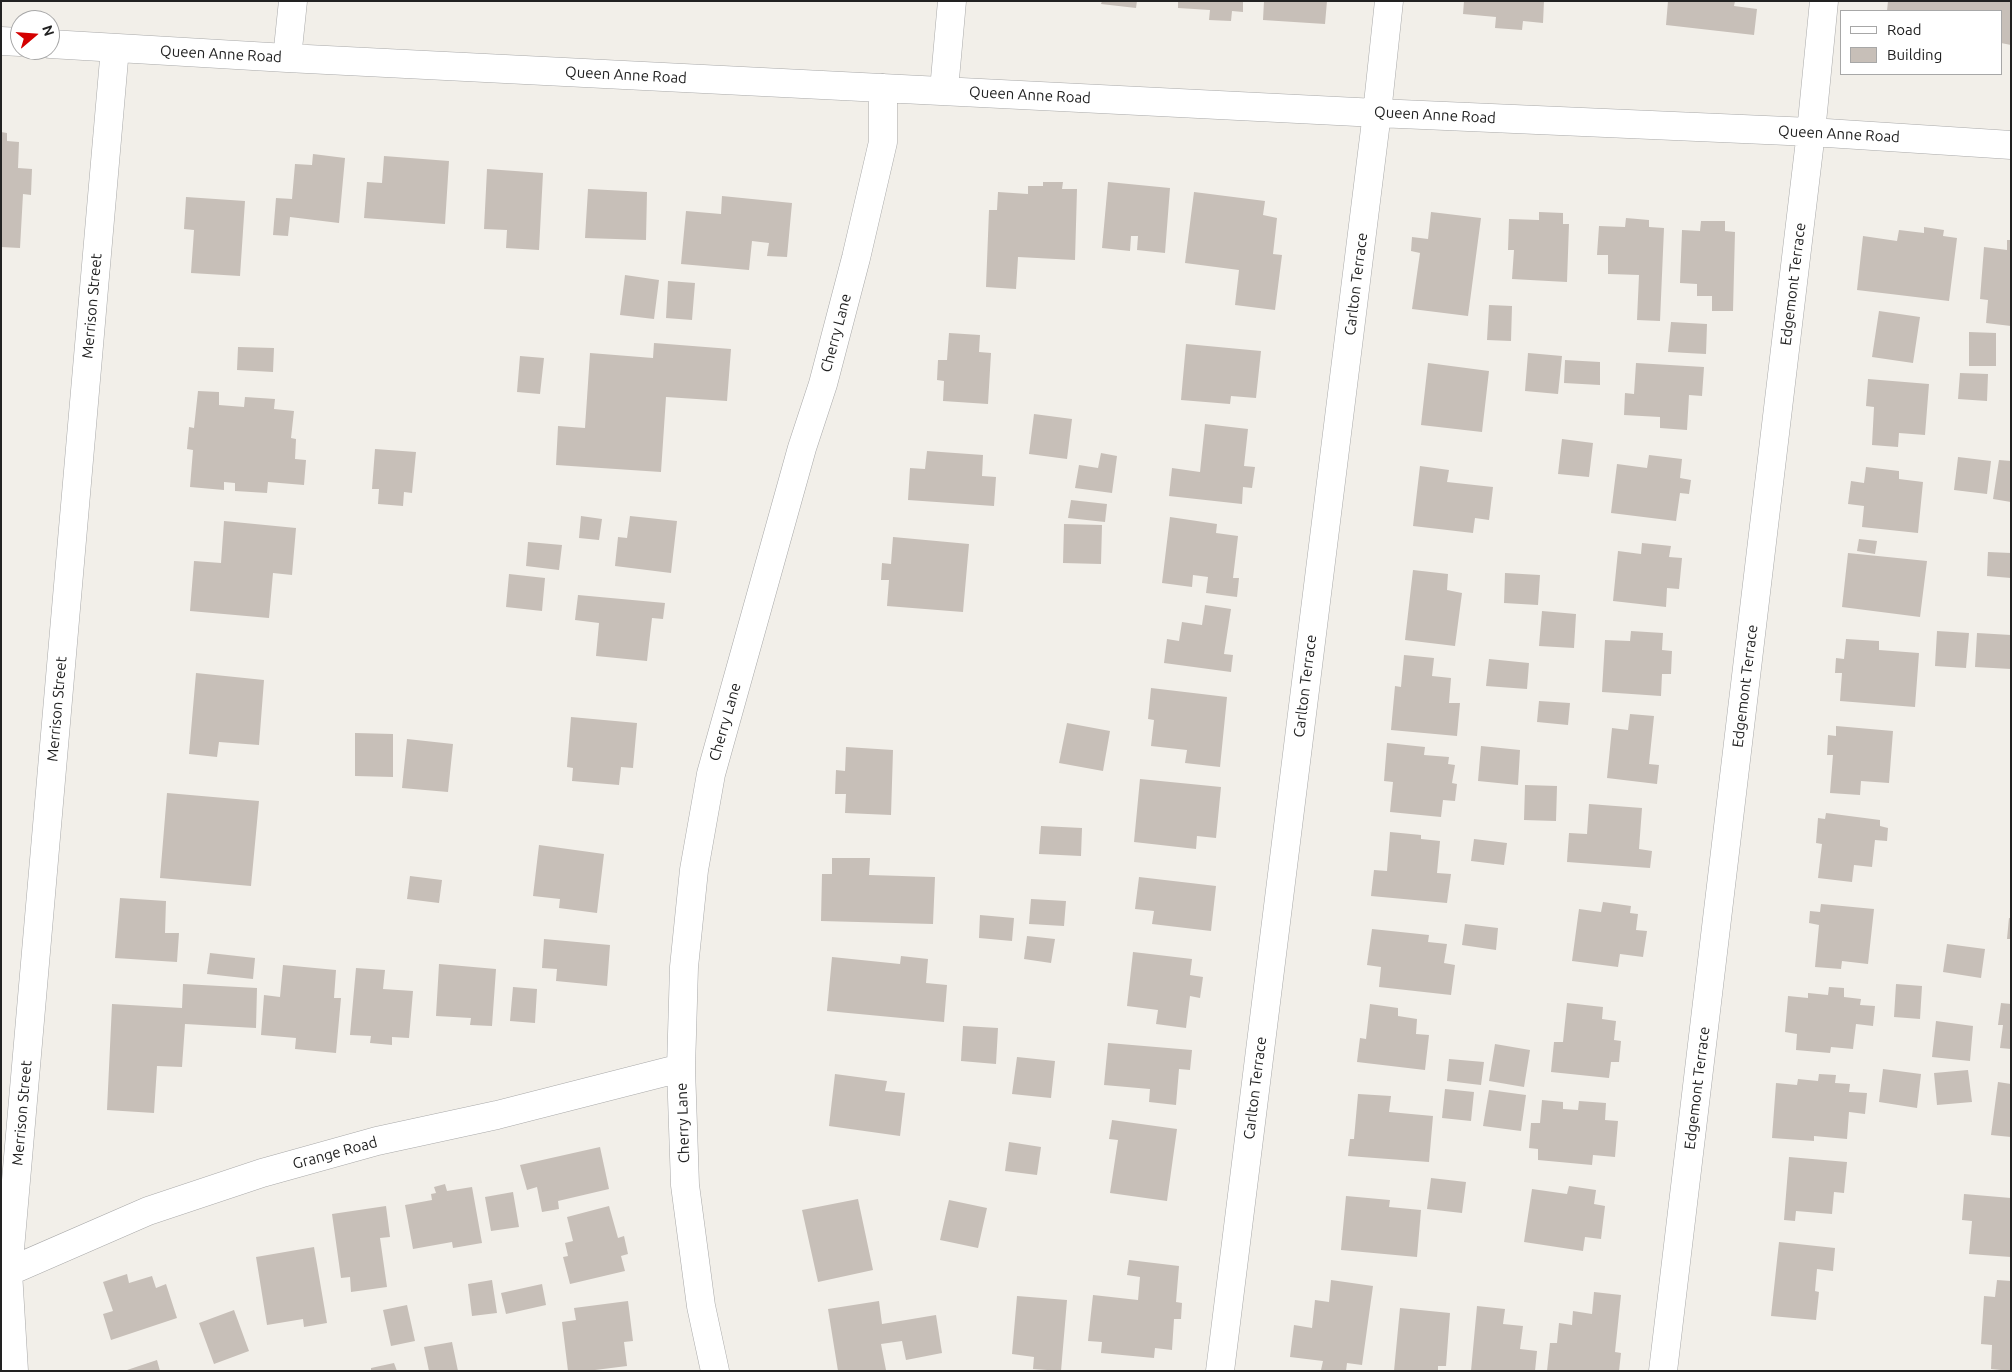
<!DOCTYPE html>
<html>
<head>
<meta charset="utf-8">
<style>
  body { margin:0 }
  #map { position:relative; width:2012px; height:1372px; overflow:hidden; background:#f2efe9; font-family:Ubuntu,sans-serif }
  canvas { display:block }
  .frame { position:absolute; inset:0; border:2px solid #222; pointer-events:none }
  .legend { position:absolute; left:1840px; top:10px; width:162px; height:65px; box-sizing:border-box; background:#fff; border:1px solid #a7a7a7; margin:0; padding:6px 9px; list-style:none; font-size:15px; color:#222 }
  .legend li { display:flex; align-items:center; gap:10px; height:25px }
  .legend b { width:25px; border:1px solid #a7a7a7 }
  .north { position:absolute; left:10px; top:10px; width:50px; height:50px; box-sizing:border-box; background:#fff; border:1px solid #a7a7a7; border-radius:50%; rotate:72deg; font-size:14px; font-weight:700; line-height:20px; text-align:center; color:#222 }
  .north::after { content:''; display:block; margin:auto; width:18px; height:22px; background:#d40000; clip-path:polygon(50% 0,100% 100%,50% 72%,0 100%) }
</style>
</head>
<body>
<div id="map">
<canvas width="2012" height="1372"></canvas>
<div class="frame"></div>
<ul class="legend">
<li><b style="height:6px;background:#fff"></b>Road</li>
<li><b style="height:14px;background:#c7bfb8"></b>Building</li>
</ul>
<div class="north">N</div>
</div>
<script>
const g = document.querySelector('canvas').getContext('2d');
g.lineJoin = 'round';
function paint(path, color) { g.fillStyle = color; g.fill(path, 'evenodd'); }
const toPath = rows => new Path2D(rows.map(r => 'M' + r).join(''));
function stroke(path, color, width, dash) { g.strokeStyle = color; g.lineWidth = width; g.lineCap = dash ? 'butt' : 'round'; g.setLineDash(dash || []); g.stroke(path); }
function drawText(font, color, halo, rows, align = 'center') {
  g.font = font + ' Ubuntu,sans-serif'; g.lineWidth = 5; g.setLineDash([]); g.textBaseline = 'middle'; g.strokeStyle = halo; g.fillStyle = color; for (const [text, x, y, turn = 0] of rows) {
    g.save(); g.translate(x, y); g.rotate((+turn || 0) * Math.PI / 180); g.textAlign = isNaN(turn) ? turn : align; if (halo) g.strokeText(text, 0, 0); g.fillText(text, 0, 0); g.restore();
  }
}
const building = toPath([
  [1102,1,1137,1,1136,8,1101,4],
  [1178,1,1243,1,1243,12,1232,11,1231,21,1209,20,1210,10,1178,8],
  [1264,1,1327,1,1325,24,1263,20],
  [1464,1,1544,1,1543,23,1523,21,1522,30,1495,28,1496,17,1463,14],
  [1668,1,1735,1,1734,6,1757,9,1754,35,1666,25],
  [1888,1,2011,1,2011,45,2001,43,2001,11,1887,11],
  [1,132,7,133,7,141,19,142,18,168,32,169,31,195,23,194,20,248,1,247],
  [313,154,345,158,339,223,290,217,288,236,273,235,276,198,292,199,295,164,312,165],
  [384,156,449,161,445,224,364,218,367,182,382,183],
  [487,169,543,173,539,250,506,248,507,230,484,229],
  [1043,182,1063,182,1062,189,1077,189,1075,260,1018,257,1016,289,986,287,989,210,997,210,998,192,1028,194,1028,186,1043,186],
  [1108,182,1170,188,1165,253,1137,250,1138,236,1131,236,1130,251,1102,248],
  [588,189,647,192,646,240,585,238],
  [1194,192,1265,201,1263,215,1277,218,1273,254,1282,255,1275,310,1235,305,1239,270,1185,263],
  [722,196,792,203,787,257,767,256,769,243,752,241,749,270,681,264,686,211,721,214],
  [186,197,245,201,240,276,191,273,194,230,184,229],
  [1431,212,1481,218,1468,316,1412,309,1420,253,1411,251,1412,237,1428,239],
  [1539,212,1563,213,1563,224,1569,224,1567,282,1512,279,1514,250,1508,250,1509,219,1539,220],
  [1626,218,1649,220,1649,227,1664,228,1660,321,1637,320,1639,275,1608,274,1608,255,1597,255,1599,226,1625,227],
  [1701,221,1725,221,1725,231,1735,232,1733,311,1712,311,1712,296,1697,296,1697,284,1680,283,1682,230,1700,231],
  [1924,227,1944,230,1943,236,1957,238,1949,301,1857,290,1863,236,1897,241,1899,230,1924,233],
  [2007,240,2011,240,2011,326,1986,323,1988,300,1980,299,1984,247,2007,250],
  [625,275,659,280,654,319,620,315],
  [668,281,695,283,692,320,666,318],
  [1489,305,1512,306,1511,341,1487,340],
  [1879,311,1920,317,1913,363,1872,357],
  [1671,322,1707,324,1706,354,1668,352],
  [1969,332,1996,333,1996,366,1969,366],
  [949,333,980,335,979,352,991,353,988,404,943,401,944,381,937,380,938,360,947,360],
  [654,343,731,349,727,401,666,397,661,472,556,465,558,426,585,428,590,353,653,358],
  [1186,344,1261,351,1256,398,1231,396,1230,404,1181,400],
  [238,347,274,348,273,372,237,370],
  [1528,353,1562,356,1558,394,1525,391],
  [520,356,544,358,540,394,517,392],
  [1565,360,1600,362,1600,385,1564,383],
  [1428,363,1489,371,1482,432,1421,425],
  [1636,363,1704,367,1702,396,1689,395,1687,430,1660,428,1660,417,1624,415,1625,393,1634,394],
  [1960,373,1988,374,1987,401,1958,399],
  [1868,379,1929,384,1925,435,1899,433,1898,447,1872,445,1874,407,1866,406],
  [198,391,219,392,219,405,244,407,245,397,275,399,274,409,294,411,291,438,296,439,295,459,306,460,304,485,268,482,267,493,235,491,235,483,224,482,224,490,190,487,193,450,187,449,189,427,194,428],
  [1034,414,1072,419,1067,459,1029,454],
  [1205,424,1248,429,1244,466,1255,467,1252,488,1243,487,1242,504,1169,496,1172,468,1200,472],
  [1562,439,1593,443,1589,477,1558,474],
  [375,449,416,452,412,493,404,492,403,506,378,504,379,489,372,489],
  [927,451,983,455,982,476,996,477,994,506,908,500,910,468,925,469],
  [1101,453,1117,456,1112,493,1075,488,1079,465,1098,468],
  [1649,455,1682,459,1680,478,1691,480,1689,494,1680,493,1676,521,1611,513,1617,464,1647,468],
  [1958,457,1991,461,1987,494,1954,490],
  [1999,460,2011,461,2011,502,1993,499],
  [1420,466,1449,470,1447,482,1493,487,1489,520,1475,518,1473,533,1413,526],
  [1866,467,1899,471,1899,479,1923,482,1918,533,1862,527,1864,506,1848,504,1851,481,1864,483],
  [1071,500,1107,504,1105,522,1068,518],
  [581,516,602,519,599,540,579,538],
  [630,516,677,521,671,573,615,566,618,537,627,538],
  [1170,517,1217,524,1216,533,1238,536,1233,578,1239,578,1237,597,1206,593,1208,577,1193,575,1192,587,1162,583],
  [224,521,296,528,292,575,273,573,269,618,190,611,194,561,221,563],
  [1064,524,1102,525,1101,564,1063,563],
  [893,537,969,544,963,612,887,606,889,580,881,580,882,563,891,564],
  [1859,539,1877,541,1875,554,1857,551],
  [528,542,562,545,559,570,526,566],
  [1642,543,1671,546,1669,557,1682,558,1679,589,1667,588,1666,607,1613,601,1618,551,1641,554],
  [1988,552,2011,553,2011,578,1987,576],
  [1848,553,1927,561,1920,617,1842,607],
  [1413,570,1448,574,1447,590,1462,593,1455,646,1405,640],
  [1505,573,1540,575,1538,605,1504,603],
  [509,574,545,578,542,611,506,607],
  [578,595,665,603,663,619,652,618,647,661,596,656,599,623,575,620],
  [1205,605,1231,609,1224,654,1233,655,1231,672,1164,663,1167,639,1179,641,1182,622,1202,625],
  [1542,611,1576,614,1574,648,1539,646],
  [1631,631,1663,633,1662,650,1672,651,1671,674,1662,674,1661,696,1602,692,1605,640,1630,641],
  [1937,631,1969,633,1966,668,1935,666],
  [1977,633,2011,635,2011,669,1975,667],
  [1846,639,1879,641,1879,650,1919,653,1915,707,1840,701,1842,673,1835,673,1836,658,1844,659],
  [1404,655,1434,658,1432,676,1451,678,1449,703,1460,703,1457,736,1391,730,1395,686,1401,687],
  [1489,659,1529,663,1527,689,1486,686],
  [196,673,264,680,259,745,219,742,217,757,189,754],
  [1151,688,1227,697,1220,767,1185,763,1187,750,1151,746,1154,720,1148,719],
  [1539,701,1570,703,1568,725,1537,722],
  [1630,714,1654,716,1649,764,1659,765,1657,784,1607,778,1612,728,1628,730],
  [571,717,637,723,633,768,621,767,619,785,572,781,573,768,567,767],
  [1067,723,1110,731,1103,771,1059,763],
  [1836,726,1893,731,1889,783,1861,781,1860,795,1830,793,1833,755,1827,755,1828,735,1836,736],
  [355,733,393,734,393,777,355,776],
  [407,739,453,744,448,792,402,788],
  [1387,743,1425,747,1424,755,1449,757,1448,764,1455,765,1452,783,1457,784,1455,801,1443,800,1441,817,1390,812,1393,782,1384,781],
  [1481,746,1520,750,1518,785,1478,781],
  [846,747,893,750,891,815,845,813,846,794,835,794,836,770,845,771],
  [1140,779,1221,787,1216,838,1197,836,1196,849,1134,842],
  [1525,785,1557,786,1556,821,1524,820],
  [167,793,259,801,251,886,160,878],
  [1589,804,1642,808,1639,849,1652,851,1650,868,1567,862,1569,833,1587,834],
  [1826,813,1880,820,1880,826,1888,828,1887,841,1875,840,1872,867,1854,865,1852,882,1818,878,1822,844,1816,843,1818,818,1825,819],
  [1041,826,1082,828,1081,856,1039,854],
  [1390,832,1421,835,1421,839,1440,841,1437,873,1451,874,1447,903,1371,896,1374,870,1387,871],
  [1474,839,1507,843,1504,865,1471,861],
  [539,845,604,854,597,913,559,908,560,899,533,896],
  [832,858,870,858,869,875,935,877,933,924,821,921,822,874,832,874],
  [410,876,442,880,439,903,407,899],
  [1139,877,1216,886,1211,931,1152,924,1154,911,1135,909],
  [120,898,166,901,165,933,179,933,177,962,115,958],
  [1031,899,1066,901,1064,926,1029,924],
  [1603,902,1631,906,1630,913,1638,914,1636,930,1647,931,1643,957,1620,954,1618,967,1572,961,1579,909,1601,912],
  [1821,904,1874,909,1868,964,1842,961,1841,969,1815,967,1819,925,1809,923,1810,911,1820,912],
  [980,915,1014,918,1012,941,979,938],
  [2009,918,2011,918,2011,939,2007,939],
  [1465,924,1498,928,1496,950,1462,945],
  [1372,929,1429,935,1428,942,1447,944,1444,963,1455,965,1451,995,1379,987,1381,967,1367,965],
  [1027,936,1055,939,1051,963,1024,959],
  [544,939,610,945,607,986,556,981,557,969,542,968],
  [1947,944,1985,949,1981,978,1943,972],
  [1133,952,1192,959,1190,975,1203,977,1200,998,1190,996,1186,1028,1156,1024,1158,1010,1127,1006],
  [210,953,255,958,253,979,207,974],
  [901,956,928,959,926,983,947,985,944,1022,827,1011,832,957,900,964],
  [439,964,496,969,492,1026,470,1025,471,1018,436,1016],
  [283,965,336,970,334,998,341,998,336,1053,295,1049,296,1038,261,1035,264,995,280,997],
  [356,968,385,970,383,989,413,991,409,1038,392,1037,392,1045,370,1043,371,1036,350,1035],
  [183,984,257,988,256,1028,185,1024,182,1067,157,1066,154,1113,107,1110,112,1004,182,1008],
  [1896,984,1922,986,1920,1019,1894,1017],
  [513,987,537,989,535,1023,510,1021],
  [1829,987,1844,988,1844,997,1861,999,1860,1005,1875,1006,1873,1026,1856,1024,1853,1049,1831,1047,1830,1053,1796,1050,1797,1034,1785,1032,1788,996,1808,998,1808,993,1828,995],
  [1567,1003,1603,1007,1602,1019,1616,1021,1614,1040,1621,1041,1619,1062,1611,1062,1609,1078,1551,1072,1554,1042,1563,1042],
  [2001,1003,2011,1004,2011,1049,2000,1048,2003,1025,1998,1025],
  [1370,1004,1398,1008,1398,1016,1417,1019,1416,1034,1429,1035,1425,1070,1357,1062,1360,1038,1366,1039],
  [1936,1021,1973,1026,1970,1061,1932,1057],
  [963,1026,998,1028,996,1064,961,1061],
  [1108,1043,1192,1050,1190,1070,1179,1069,1176,1105,1149,1102,1150,1089,1104,1085],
  [1495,1044,1530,1050,1524,1087,1489,1081],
  [1017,1057,1055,1061,1051,1098,1012,1094],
  [1449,1059,1484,1062,1481,1085,1447,1081],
  [1883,1069,1921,1074,1917,1108,1879,1102],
  [1968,1070,1972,1102,1937,1105,1934,1073],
  [835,1074,887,1081,885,1091,905,1093,900,1136,829,1126],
  [1819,1074,1836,1075,1835,1083,1850,1084,1849,1092,1867,1093,1865,1114,1849,1112,1847,1139,1814,1136,1814,1141,1772,1138,1776,1083,1797,1085,1798,1079,1818,1081],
  [1998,1082,2011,1084,2011,1137,1991,1135],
  [1445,1089,1474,1092,1471,1121,1442,1118],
  [1489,1090,1526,1095,1521,1131,1483,1126],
  [1358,1094,1391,1096,1389,1112,1433,1116,1429,1162,1348,1156,1350,1139,1354,1139],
  [1542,1100,1563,1102,1563,1109,1578,1110,1579,1101,1606,1103,1605,1120,1618,1121,1615,1157,1593,1155,1592,1165,1538,1160,1538,1149,1529,1148,1531,1123,1540,1123],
  [1112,1120,1177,1129,1167,1201,1110,1193,1118,1140,1109,1139],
  [1009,1142,1041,1147,1037,1175,1005,1171],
  [600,1147,609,1189,558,1201,559,1209,542,1212,537,1187,527,1190,520,1165],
  [1789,1157,1847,1162,1844,1193,1834,1192,1832,1214,1796,1211,1795,1221,1784,1220],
  [1431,1178,1466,1182,1462,1213,1427,1209],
  [445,1184,447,1191,472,1187,482,1243,453,1248,452,1242,413,1249,405,1205,432,1200,431,1194,436,1193,434,1187],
  [1569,1186,1596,1190,1594,1204,1605,1206,1601,1239,1585,1237,1583,1251,1524,1242,1532,1189,1567,1194],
  [513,1192,519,1227,491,1231,485,1197],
  [1964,1194,2011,1198,2011,1257,1969,1254,1972,1221,1962,1220],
  [1346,1196,1390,1200,1389,1207,1421,1210,1417,1257,1341,1250],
  [858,1199,873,1270,818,1282,802,1210],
  [949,1200,987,1208,978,1248,940,1240],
  [386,1206,390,1237,380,1238,387,1287,351,1292,350,1277,341,1278,332,1214],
  [609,1206,618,1238,624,1236,628,1254,621,1256,625,1271,570,1284,563,1257,568,1256,565,1243,573,1241,567,1217],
  [1779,1242,1835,1248,1833,1271,1817,1269,1815,1291,1819,1292,1816,1320,1771,1316],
  [314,1247,327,1323,304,1327,303,1319,267,1325,256,1257],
  [1129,1260,1179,1266,1176,1302,1182,1303,1181,1319,1174,1319,1172,1350,1155,1348,1154,1358,1101,1353,1102,1342,1088,1341,1093,1295,1138,1300,1140,1277,1127,1275],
  [127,1274,129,1283,152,1276,156,1288,166,1284,177,1318,111,1340,103,1314,113,1311,103,1282],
  [492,1280,497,1313,472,1316,468,1284],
  [1331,1280,1373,1286,1362,1365,1347,1363,1346,1371,1321,1370,1323,1361,1290,1357,1294,1325,1312,1328,1315,1300,1329,1302],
  [1997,1280,2011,1281,2011,1371,1991,1369,1992,1345,1981,1344,1984,1296,1995,1297],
  [542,1284,546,1305,506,1314,501,1293],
  [1594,1292,1621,1295,1615,1352,1621,1353,1619,1371,1547,1371,1550,1343,1557,1343,1559,1323,1572,1325,1573,1311,1592,1314],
  [1017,1296,1067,1300,1061,1371,1033,1369,1034,1357,1012,1354],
  [628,1301,633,1341,624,1342,627,1366,587,1371,568,1371,562,1322,576,1320,574,1308],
  [879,1301,882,1324,936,1315,942,1353,906,1360,902,1341,881,1344,886,1370,838,1371,828,1309],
  [407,1305,415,1341,391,1346,383,1310],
  [1477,1306,1505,1309,1503,1324,1523,1326,1520,1349,1537,1351,1535,1371,1471,1371],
  [1400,1308,1450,1313,1446,1366,1438,1366,1438,1371,1394,1371],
  [234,1310,249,1351,214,1364,199,1323],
  [452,1342,458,1371,429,1371,424,1347],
  [157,1360,160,1371,127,1371,127,1370],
  [394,1363,397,1371,371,1371,371,1368]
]);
const minor = toPath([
  [1,41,20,42],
  [50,44,287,58,1377,113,1811,132,2011,145],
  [287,58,293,1],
  [944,90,952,1],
  [1,1275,148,1211,262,1173,377,1141,497,1115,681,1068],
  [14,1371,8,1272,115,48],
  [715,1371,701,1306,685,1185,681,1068,684,967,694,870,711,774,802,448,823,384,856,258,883,142,883,88],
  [1220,1371,1377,113,1389,1],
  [1663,1371,1811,132,1824,1]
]);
const streetNames = [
  ["Queen Anne Road",221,54,3],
  ["Queen Anne Road",626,75,3],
  ["Queen Anne Road",1030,95,3],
  ["Queen Anne Road",1435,115,3],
  ["Queen Anne Road",1839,134,3],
  ["Carlton Terrace",1356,284,-83],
  ["Edgemont Terrace",1793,284,-83],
  ["Merrison Street",92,306,-85],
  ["Cherry Lane",836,333,-75],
  ["Carlton Terrace",1305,686,-83],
  ["Edgemont Terrace",1745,686,-83],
  ["Merrison Street",57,709,-85],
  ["Cherry Lane",725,722,-74],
  ["Carlton Terrace",1255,1088,-83],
  ["Edgemont Terrace",1697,1088,-83],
  ["Merrison Street",22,1113,-85],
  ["Cherry Lane",683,1123,-92],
  ["Grange Road",335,1153,-15]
];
paint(building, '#c7bfb8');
stroke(minor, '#a9a9a9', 29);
stroke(minor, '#fff', 28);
drawText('15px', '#222', '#fff', streetNames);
</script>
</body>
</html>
